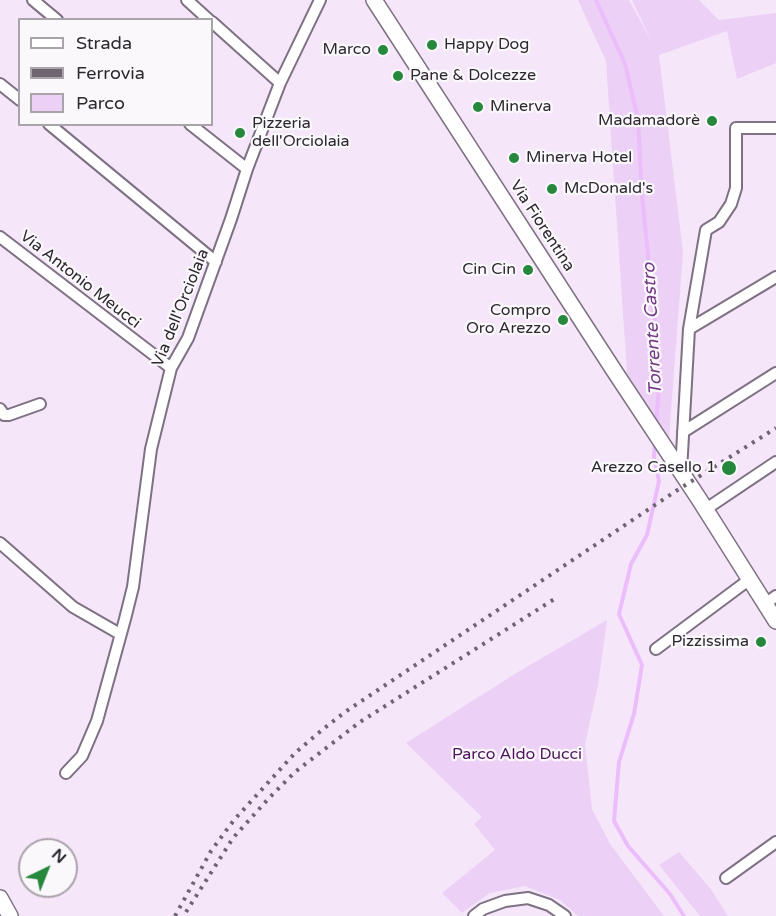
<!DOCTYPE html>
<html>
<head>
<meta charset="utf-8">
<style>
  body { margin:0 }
  #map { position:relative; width:776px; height:916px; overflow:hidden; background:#f5e6fa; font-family:"Varela Round",sans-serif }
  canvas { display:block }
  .legend { position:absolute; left:18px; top:18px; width:195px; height:108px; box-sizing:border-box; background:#fbf8fc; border:2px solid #a9a4aa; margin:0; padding:8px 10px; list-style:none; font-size:18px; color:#2d272f }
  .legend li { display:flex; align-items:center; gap:12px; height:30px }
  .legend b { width:30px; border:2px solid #a9a4aa }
  .north { position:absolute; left:18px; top:838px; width:60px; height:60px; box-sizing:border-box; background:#fbf8fc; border:2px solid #a9a4aa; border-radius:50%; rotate:43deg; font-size:16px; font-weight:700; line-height:24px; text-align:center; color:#2d272f }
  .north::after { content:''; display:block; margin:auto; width:21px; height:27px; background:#25883c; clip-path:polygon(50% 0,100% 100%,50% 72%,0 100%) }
</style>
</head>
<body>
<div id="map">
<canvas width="776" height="916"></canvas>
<ul class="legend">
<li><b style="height:8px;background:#fff"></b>Strada</li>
<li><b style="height:8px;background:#6e6571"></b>Ferrovia</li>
<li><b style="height:16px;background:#edd0f6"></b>Parco</li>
</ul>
<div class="north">N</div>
</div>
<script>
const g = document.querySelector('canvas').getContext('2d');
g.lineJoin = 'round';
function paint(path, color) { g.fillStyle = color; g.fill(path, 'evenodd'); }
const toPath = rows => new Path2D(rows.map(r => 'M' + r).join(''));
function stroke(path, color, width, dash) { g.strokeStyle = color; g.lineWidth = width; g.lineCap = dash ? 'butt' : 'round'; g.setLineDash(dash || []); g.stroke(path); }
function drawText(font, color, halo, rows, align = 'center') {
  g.font = font + ' "Varela Round",sans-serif'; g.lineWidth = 4.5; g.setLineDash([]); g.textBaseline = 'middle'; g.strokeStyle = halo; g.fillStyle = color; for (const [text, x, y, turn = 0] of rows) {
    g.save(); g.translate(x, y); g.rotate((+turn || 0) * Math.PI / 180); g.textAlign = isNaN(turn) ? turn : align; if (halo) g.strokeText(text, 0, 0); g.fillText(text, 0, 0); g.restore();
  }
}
const green = toPath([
  [578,0,629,0,652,42,632,0,699,0,719,20,776,13,776,63,737,79,727,31,659,55,683,252,669,438,627,373,606,61],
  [607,620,598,685,585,744,592,809,610,844,664,916,578,916,560,900,525,886,490,893,462,913,442,893,495,850,474,824,482,817,406,743,518,672],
  [679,852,710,888,728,916,700,916,659,865]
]);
const stream = toPath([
  [596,0,625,64,638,119,642,196,660,372,656,426],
  [655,442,654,457,659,481,647,535,631,564,619,614,642,665,634,714,619,762,614,821,628,846,670,894,684,916]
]);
const street = toPath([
  [33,0,57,20],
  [187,0,209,20],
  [212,22,280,83],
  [0,84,20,100],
  [49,124,216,262],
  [190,124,247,169],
  [0,237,171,368],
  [689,329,776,277],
  [0,409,4,415,9,415,40,404],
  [683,432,776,373],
  [681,471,689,329,706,230,719,222,731,204,736,188,736,128,776,128],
  [706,509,776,462],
  [0,543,73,607,120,634],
  [765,604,776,596],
  [656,649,750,579],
  [66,773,82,756,97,721,125,619,133,587,151,449,171,368,188,338,231,219,247,169,280,83,320,0],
  [726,878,776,842],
  [474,916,483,909,505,901,528,898,549,905,565,916]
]);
const secondary = toPath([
  [374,0,613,369,699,499,776,621],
  [0,898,10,916]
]);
const rail = toPath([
  [186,912,233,838,269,798,295,772,360,722,556,598],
  [175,916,211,851,234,820,295,753,322,730,345,712,676,491,776,428]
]);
const markers = [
  [432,45,6,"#25883c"],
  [383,50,6,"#25883c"],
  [398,76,6,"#25883c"],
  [478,107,6,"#25883c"],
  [712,121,6,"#25883c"],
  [240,133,6,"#25883c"],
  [514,158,6,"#25883c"],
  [552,189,6,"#25883c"],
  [528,270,6,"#25883c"],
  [563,320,6,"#25883c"],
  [729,468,8,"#25883c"],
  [761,642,6,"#25883c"]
];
const poiNames = [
  ["Happy Dog",444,45],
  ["Marco",371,50,"right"],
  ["Pane & Dolcezze",410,76],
  ["Minerva",490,107],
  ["Madamadorè",700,121,"right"],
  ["Pizzeria",252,124],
  ["dell'Orciolaia",252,142],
  ["Minerva Hotel",526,158],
  ["McDonald's",564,189],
  ["Cin Cin",516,270,"right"],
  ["Compro",551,311,"right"],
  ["Oro Arezzo",551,329,"right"],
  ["Arezzo Casello 1",716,468,"right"],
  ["Pizzissima",749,642,"right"]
];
const streetNames = [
  ["Via Fiorentina",542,226,57],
  ["Via Antonio Meucci",80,280,38],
  ["Via dell'Orciolaia",181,308,-68]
];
const parkNames = [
  ["Parco Aldo Ducci",517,755]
];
const waterNames = [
  ["Torrente Castro",653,329,-93]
];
paint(green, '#edd0f6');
stroke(stream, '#ecbdfb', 4);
stroke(street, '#7e7183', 14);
stroke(secondary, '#7e7183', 18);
stroke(street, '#fff', 10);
stroke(secondary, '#fff', 15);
stroke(rail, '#6e6571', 4, [3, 6]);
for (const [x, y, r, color] of markers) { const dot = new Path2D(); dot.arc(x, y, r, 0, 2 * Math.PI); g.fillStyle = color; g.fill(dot); stroke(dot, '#fbf8fc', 2); }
drawText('16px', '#2d272f', '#fbf8fc', poiNames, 'left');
drawText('16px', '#2d272f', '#fbf8fc', streetNames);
drawText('16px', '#4c135b', '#fbf8fc', parkNames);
drawText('italic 18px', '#743b84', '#fbf8fc', waterNames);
</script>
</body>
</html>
